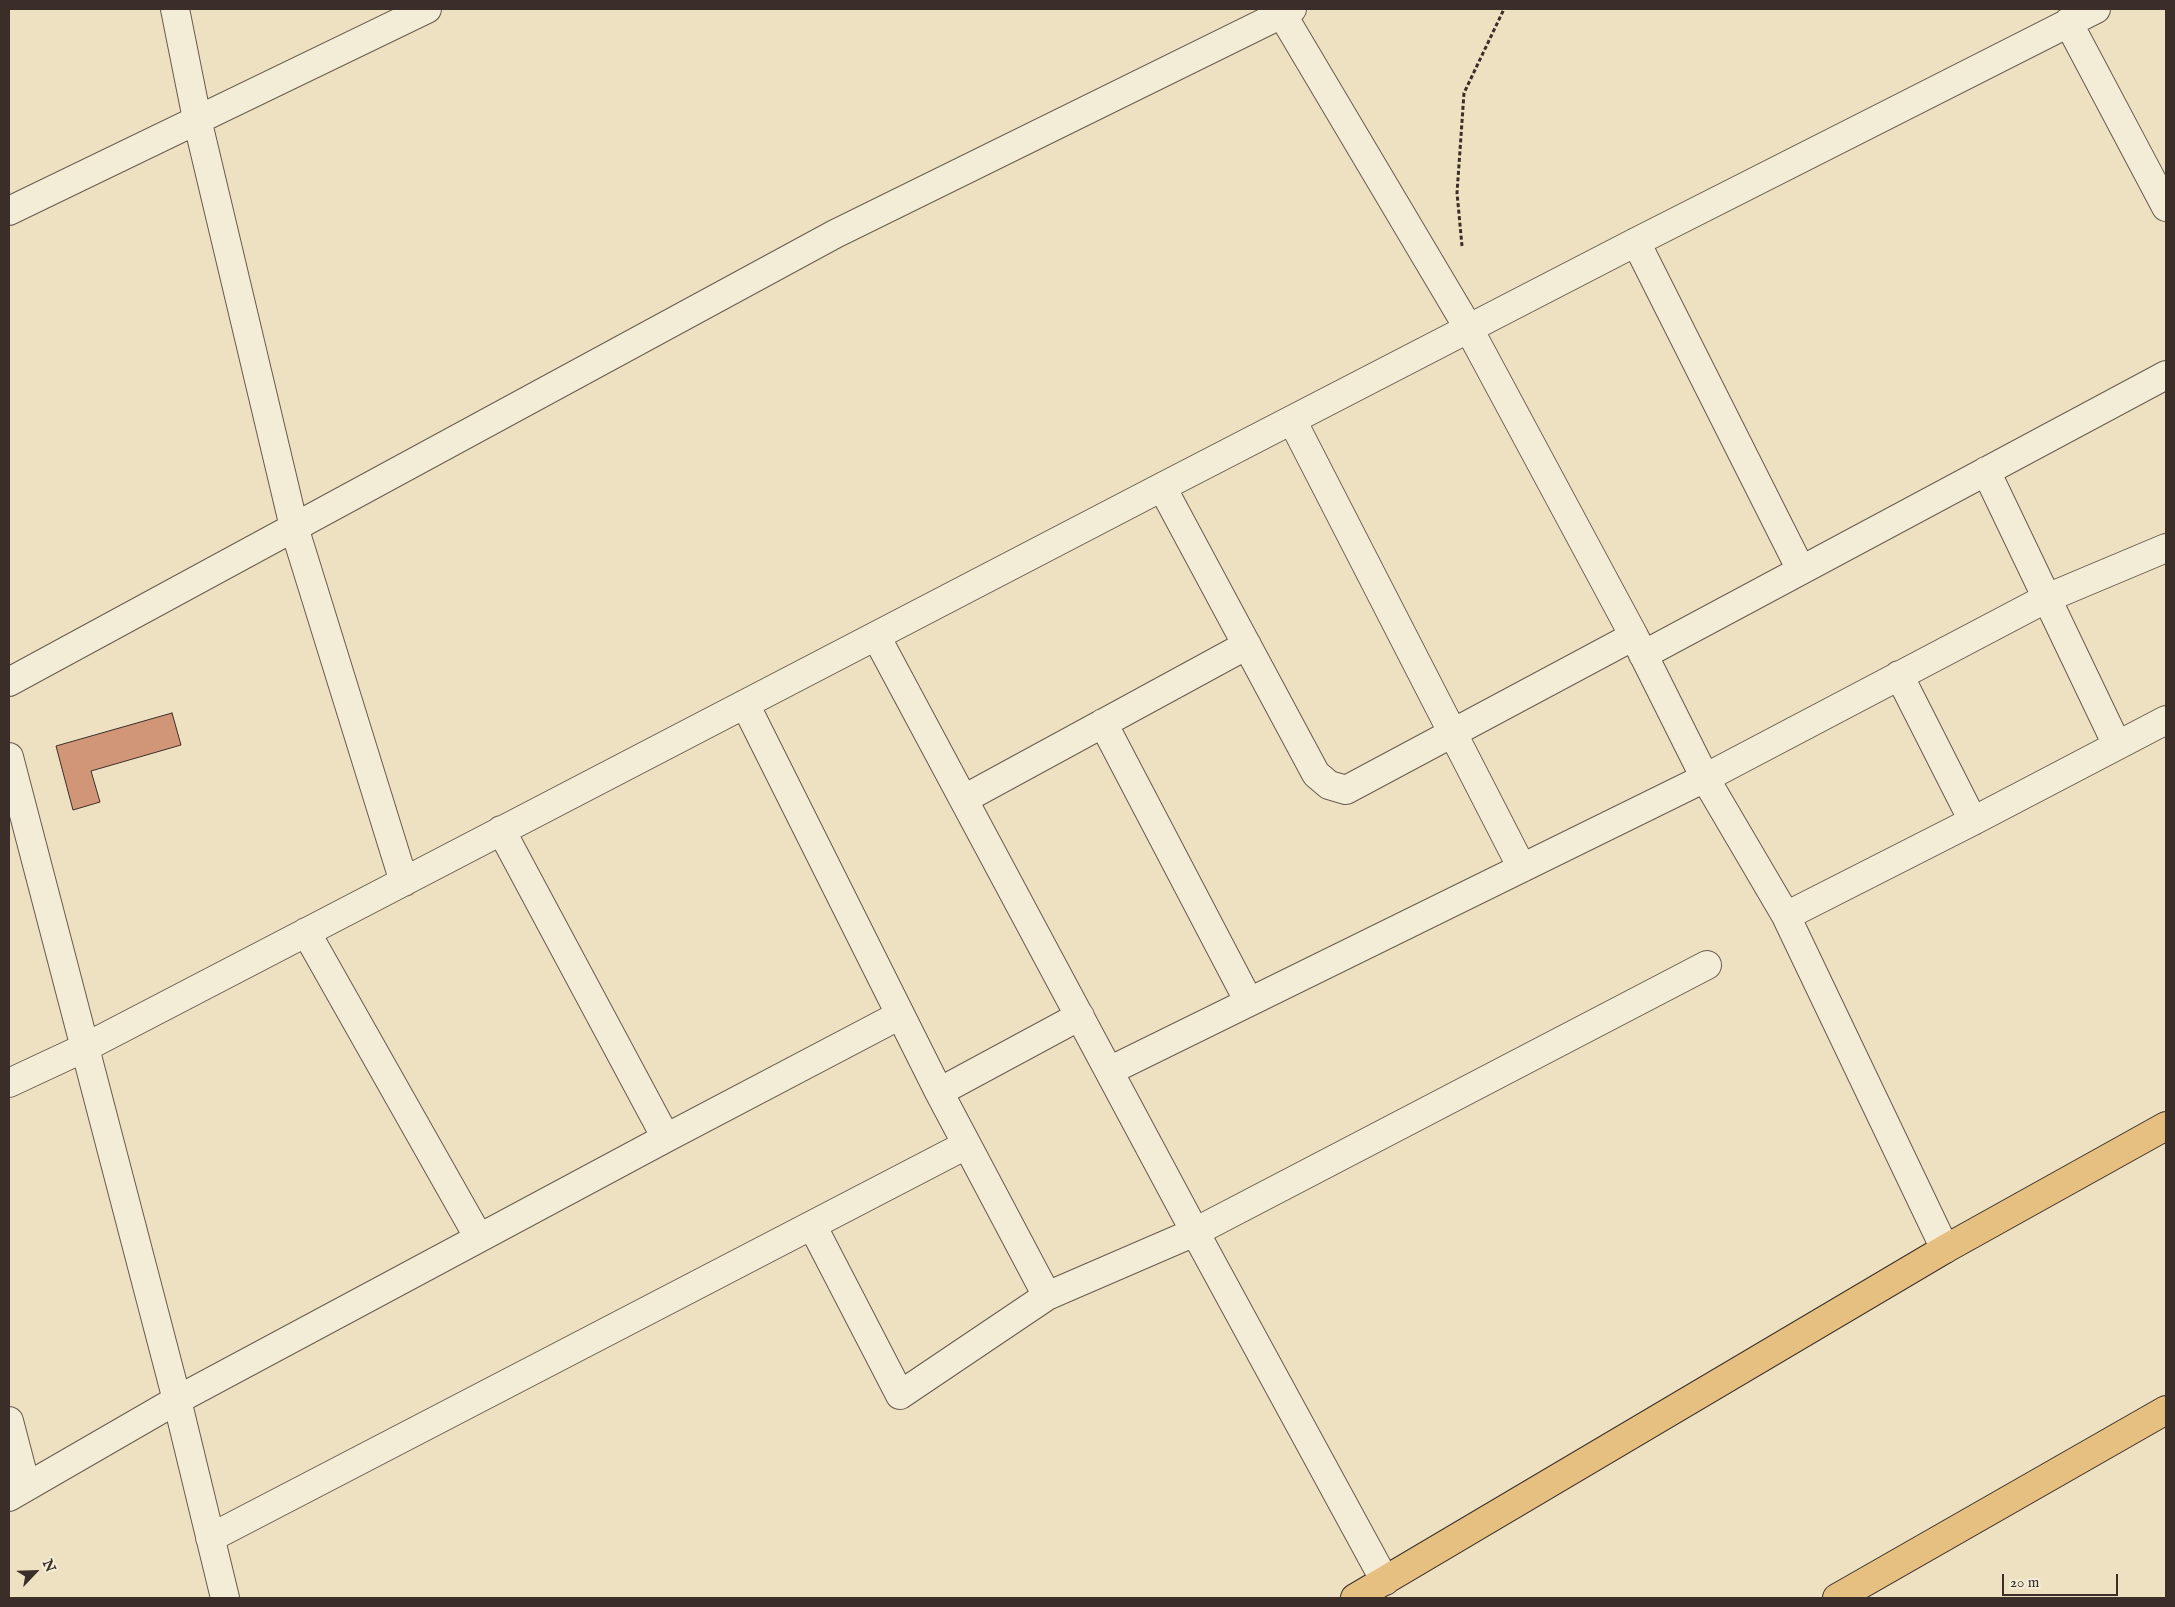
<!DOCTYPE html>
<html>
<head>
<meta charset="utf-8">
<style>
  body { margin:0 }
  #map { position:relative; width:2175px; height:1607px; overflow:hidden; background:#ede1c2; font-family:"IM FELL English",serif }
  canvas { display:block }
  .frame { position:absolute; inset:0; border:10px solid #3b2e28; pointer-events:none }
  .north { position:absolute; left:10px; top:1547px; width:50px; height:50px; -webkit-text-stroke:4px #f3ecd7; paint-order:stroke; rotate:66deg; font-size:14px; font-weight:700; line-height:20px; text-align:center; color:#3b2e28 }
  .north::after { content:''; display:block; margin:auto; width:18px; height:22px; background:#3b2e28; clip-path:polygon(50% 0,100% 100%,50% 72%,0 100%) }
  .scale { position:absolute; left:2002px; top:1574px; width:116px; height:22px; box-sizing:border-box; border:2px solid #3b2e28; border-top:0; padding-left:6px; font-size:15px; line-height:18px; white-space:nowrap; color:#3b2e28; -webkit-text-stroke:4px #f3ecd7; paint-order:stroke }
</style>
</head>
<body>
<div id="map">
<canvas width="2175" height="1607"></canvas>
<div class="frame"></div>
<div class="north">N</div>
<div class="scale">20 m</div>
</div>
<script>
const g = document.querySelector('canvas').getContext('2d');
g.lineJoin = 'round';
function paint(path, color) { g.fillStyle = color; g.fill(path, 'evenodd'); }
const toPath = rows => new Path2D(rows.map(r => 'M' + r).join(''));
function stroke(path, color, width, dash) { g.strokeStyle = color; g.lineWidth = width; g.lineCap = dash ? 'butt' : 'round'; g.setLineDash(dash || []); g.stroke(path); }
const building = toPath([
  [172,713,181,745,91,771,100,802,73,810,56,746,172,713]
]);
const path = toPath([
  [1462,246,1457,193,1464,93,1504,9]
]);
const street = toPath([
  [175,9,197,119,294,527,404,882],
  [1279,9,1469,329,1634,636,1705,778,1786,916,1945,1249],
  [2068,22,2166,207],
  [9,211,427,9],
  [1636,242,1801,570],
  [1292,420,1522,868],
  [1986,471,2117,745],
  [1162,487,1316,774,1329,785,1346,790,1634,636],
  [876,636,1195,1232,1385,1581],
  [1643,655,2166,375],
  [1899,675,1973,821],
  [9,682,835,234,1292,9],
  [745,704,939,1092,1047,1296],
  [1103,723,1249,1002],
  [9,757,177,1400,225,1598],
  [964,799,1247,645],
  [501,830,666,1138],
  [1786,916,1973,821,2166,720],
  [306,932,479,1238],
  [1109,1071,1705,778,2047,598,2166,548],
  [9,1083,84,1048,1162,487,1636,242,2096,9],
  [939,1092,1080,1016],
  [812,1225,900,1395,1047,1296,1195,1232,1707,965],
  [9,1421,26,1486],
  [9,1497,177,1400,666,1138,900,1015],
  [210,1538,966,1145]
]);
const highway = toPath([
  [1355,1598,1945,1249,2166,1126],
  [1837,1598,2166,1410]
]);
paint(building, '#d09677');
stroke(building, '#3b2e28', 1);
stroke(street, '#685b4e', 30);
stroke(highway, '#3b2e28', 30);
stroke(path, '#3b2e28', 3, [4, 2.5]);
stroke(street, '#f3ecd7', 28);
stroke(highway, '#e6c081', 28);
</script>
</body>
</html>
